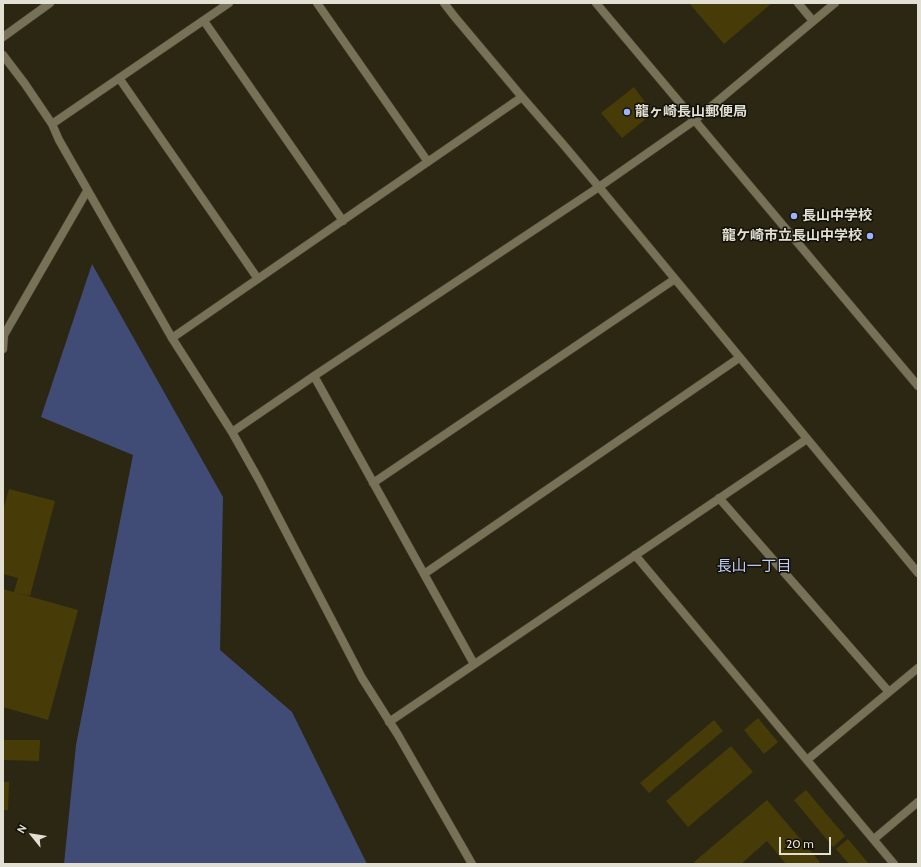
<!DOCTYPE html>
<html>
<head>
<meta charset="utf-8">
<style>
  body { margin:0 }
  #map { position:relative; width:921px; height:867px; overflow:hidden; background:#2c2713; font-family:Cabin,sans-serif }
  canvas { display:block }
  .frame { position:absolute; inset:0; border:4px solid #e2dfd3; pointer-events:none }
  .north { position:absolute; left:12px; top:815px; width:40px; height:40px; -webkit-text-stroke:3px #121008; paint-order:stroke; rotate:300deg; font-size:11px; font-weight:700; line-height:16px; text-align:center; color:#e2dfd3 }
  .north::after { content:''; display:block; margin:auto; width:14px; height:18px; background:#e2dfd3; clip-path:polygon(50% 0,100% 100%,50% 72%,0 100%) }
  .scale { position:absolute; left:779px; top:837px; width:52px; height:18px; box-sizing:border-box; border:2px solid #e2dfd3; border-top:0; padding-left:5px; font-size:12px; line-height:14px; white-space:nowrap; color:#e2dfd3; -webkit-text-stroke:3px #121008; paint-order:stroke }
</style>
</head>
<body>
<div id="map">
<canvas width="921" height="867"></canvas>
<div class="frame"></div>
<div class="north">N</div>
<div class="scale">20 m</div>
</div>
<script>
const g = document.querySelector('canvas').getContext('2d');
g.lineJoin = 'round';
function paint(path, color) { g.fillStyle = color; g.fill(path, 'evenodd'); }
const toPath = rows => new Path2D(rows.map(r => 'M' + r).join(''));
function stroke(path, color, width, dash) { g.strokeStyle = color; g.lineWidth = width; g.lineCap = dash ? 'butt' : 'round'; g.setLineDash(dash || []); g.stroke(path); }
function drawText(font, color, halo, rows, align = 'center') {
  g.font = font + ' Cabin,"Noto Sans JP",sans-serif'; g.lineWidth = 3; g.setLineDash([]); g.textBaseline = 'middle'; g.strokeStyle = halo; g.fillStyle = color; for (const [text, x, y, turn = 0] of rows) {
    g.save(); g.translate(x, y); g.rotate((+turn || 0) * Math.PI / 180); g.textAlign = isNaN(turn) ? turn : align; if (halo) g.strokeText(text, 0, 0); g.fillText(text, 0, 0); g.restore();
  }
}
const green = toPath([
  [92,264,223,497,220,650,292,712,367,864,64,864,76,745,133,455,41,417]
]);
const building = toPath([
  [689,3,772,3,724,44],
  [634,87,653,113,622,138,601,113],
  [9,489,55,501,30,596,14,592,18,578,3,574,3,510],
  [3,589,78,610,48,720,3,707],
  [758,718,778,742,764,754,744,730],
  [714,720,723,731,649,793,640,783],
  [3,740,40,740,39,761,3,760],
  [731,746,753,772,688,827,666,801],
  [3,782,9,782,8,810,3,810],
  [806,790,845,836,833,847,794,800],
  [767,800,820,862,818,864,786,864,767,841,741,864,696,864,694,862],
  [848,839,869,864,849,864,836,849]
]);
const service = toPath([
  [3,349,4,335,87,191]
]);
const minor = toPath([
  [317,3,428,162],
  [444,3,454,16,522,97,562,143,599,187,918,573],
  [798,3,813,21],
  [204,21,343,221],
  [3,37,50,3],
  [3,55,25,84,52,124,59,140,172,338,232,432,259,480,362,678,398,735,472,864],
  [119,78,258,279],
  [52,124,229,3],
  [172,338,522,97],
  [314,376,474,664],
  [232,432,314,376,599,187,695,120,835,3],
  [373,483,675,279],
  [719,498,889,692],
  [635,555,894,864],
  [424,574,739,358],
  [389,722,807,439],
  [807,760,918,668],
  [874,839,918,802]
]);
const tertiary = toPath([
  [596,3,918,386]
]);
const markers = [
  [627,112,4,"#9fb3fd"],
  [794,216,4,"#9fb3fd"],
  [870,236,4,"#9fb3fd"]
];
const poiNames = [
  ["龍ヶ崎長山郵便局",635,112],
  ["長山中学校",802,216],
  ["龍ケ崎市立長山中学校",862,236,"right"]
];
const neighbourhoodNames = [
  ["長山一丁目",754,567]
];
paint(green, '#414c76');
paint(building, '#473c07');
stroke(service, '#494432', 9);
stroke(minor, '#494432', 9);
stroke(tertiary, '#494432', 9);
stroke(service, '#777157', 8);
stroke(minor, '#777157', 8);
stroke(tertiary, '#777157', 8);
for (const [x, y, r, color] of markers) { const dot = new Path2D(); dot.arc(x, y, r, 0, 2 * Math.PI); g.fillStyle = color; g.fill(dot); stroke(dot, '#121008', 1.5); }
drawText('bold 14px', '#e2dfd3', '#121008', poiNames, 'left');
drawText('15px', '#c2cff9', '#121008', neighbourhoodNames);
</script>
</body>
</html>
